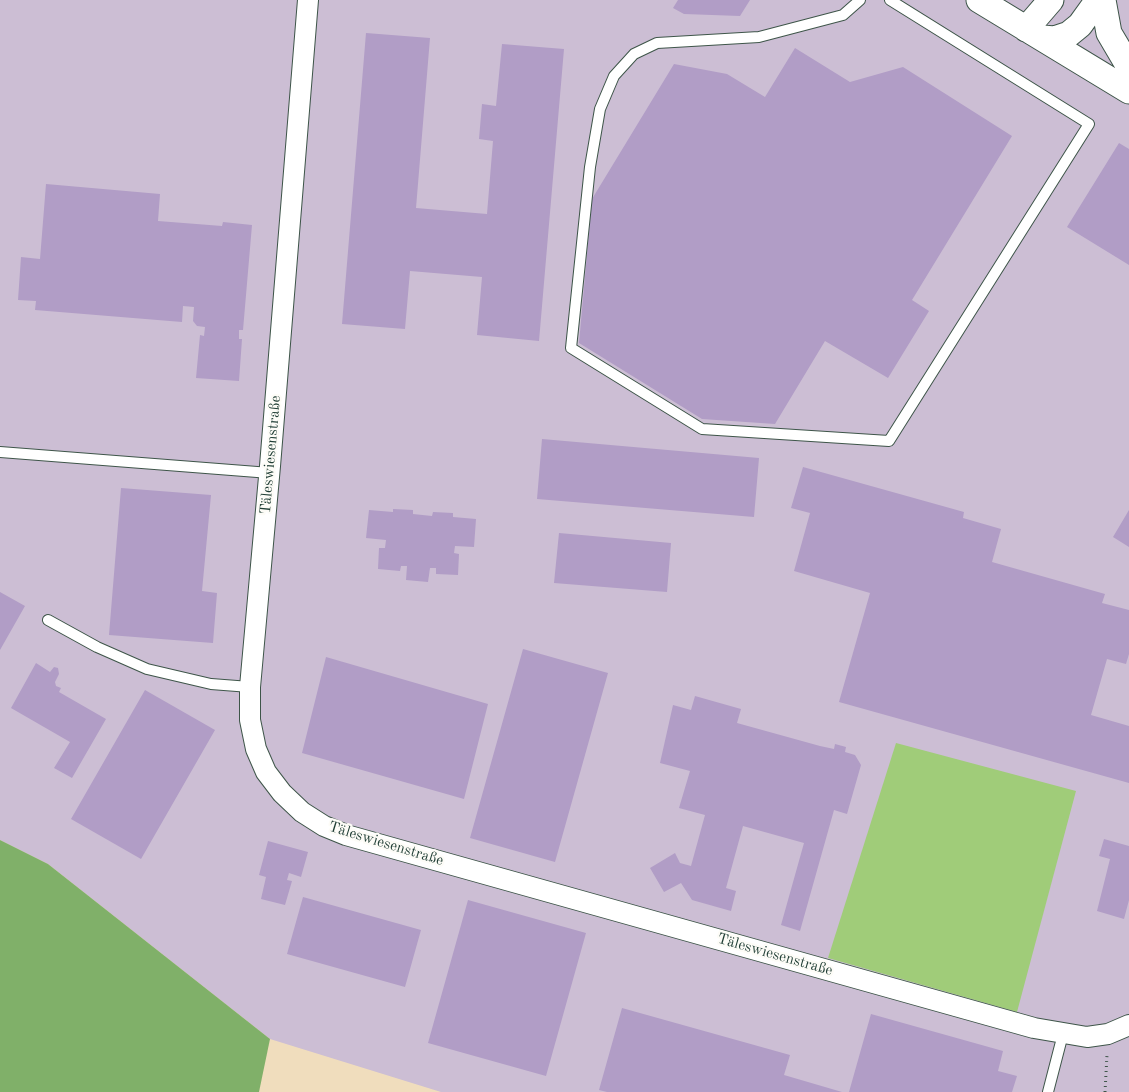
<!DOCTYPE html>
<html>
<head>
<meta charset="utf-8">
<style>
  body { margin:0 }
  canvas { display:block; background:#f0ddbd }
</style>
</head>
<body>
<canvas width="1129" height="1092"></canvas>
<script>
const g = document.querySelector('canvas').getContext('2d');
g.lineJoin = 'round';
function paint(path, color) { g.fillStyle = color; g.fill(path, 'evenodd'); }
const toPath = rows => new Path2D(rows.map(r => 'M' + r).join(''));
function stroke(path, color, width, dash) { g.strokeStyle = color; g.lineWidth = width; g.lineCap = dash ? 'butt' : 'round'; g.setLineDash(dash || []); g.stroke(path); }
function drawText(font, color, halo, rows, align = 'center') {
  g.font = font + ' "Old Standard TT",serif'; g.lineWidth = 4.5; g.setLineDash([]); g.textBaseline = 'middle'; g.strokeStyle = halo; g.fillStyle = color; for (const [text, x, y, turn = 0] of rows) {
    g.save(); g.translate(x, y); g.rotate((+turn || 0) * Math.PI / 180); g.textAlign = isNaN(turn) ? turn : align; if (halo) g.strokeText(text, 0, 0); g.fillText(text, 0, 0); g.restore();
  }
}
const industrial = toPath([
  [0,0,1129,0,1129,1092,441,1092,270,1039,48,864,0,840]
]);
const green = toPath([
  [896,743,1076,791,1017,1012,828,958]
]);
const forest = toPath([
  [0,840,48,864,270,1039,259,1092,0,1092]
]);
const building = toPath([
  [678,0,750,0,740,16,684,14,673,8],
  [366,33,430,38,416,208,487,214,493,141,479,139,482,104,496,106,502,44,564,49,539,341,477,335,482,277,410,271,405,329,342,324],
  [795,48,850,82,903,67,1012,136,912,300,929,311,888,378,825,341,775,424,702,419,579,343,592,199,674,64,727,74,765,97],
  [1119,143,1129,149,1129,265,1067,227],
  [46,184,160,194,158,221,222,226,223,222,252,225,243,330,239,330,239,339,242,339,239,381,196,378,200,335,204,336,205,327,197,326,193,321,194,307,183,306,182,322,35,310,36,301,18,300,21,257,40,259],
  [542,439,759,458,754,517,537,499],
  [803,467,964,512,963,518,1001,529,992,562,1105,594,1102,603,1129,610,1129,654,1126,664,1107,659,1091,715,1129,726,1129,783,839,702,870,593,794,571,810,513,791,508],
  [121,488,211,495,202,591,217,593,213,643,109,635],
  [393,509,413,510,413,514,432,516,433,512,453,513,453,517,476,519,474,547,455,546,454,553,459,554,458,575,436,574,436,568,430,568,428,582,406,580,407,566,401,566,400,571,378,569,379,548,385,548,386,540,366,538,369,510,393,512],
  [1129,510,1129,547,1113,537],
  [559,533,671,543,667,592,554,583],
  [0,592,25,606,0,650],
  [523,649,608,673,555,862,470,838],
  [326,657,488,704,464,799,302,753],
  [36,663,50,672,54,667,58,668,59,674,55,682,56,686,61,688,59,692,106,719,72,778,54,768,70,742,11,708],
  [145,690,215,730,141,859,71,819],
  [695,696,741,709,737,723,820,746,834,749,835,744,846,747,845,752,855,755,861,765,847,814,834,810,800,931,781,925,804,843,743,826,726,888,736,891,731,911,692,900,681,883,664,892,650,868,675,853,680,863,691,866,705,815,679,808,690,771,660,763,673,705,691,710],
  [1104,839,1129,846,1129,900,1124,919,1097,911,1110,859,1099,856],
  [268,841,308,852,301,877,289,873,287,880,292,881,285,905,261,899,266,877,259,875],
  [303,897,421,930,405,987,287,954],
  [468,900,586,933,546,1076,428,1043],
  [622,1008,790,1055,784,1075,842,1092,607,1092,599,1090],
  [871,1014,1003,1051,998,1071,1017,1076,1012,1092,849,1092]
]);
const path = toPath([
  [1105,1092,1107,1055]
]);
const service = toPath([
  [860,0,843,15,759,37,657,43,634,54,614,76,600,109,590,167,571,348,702,429,889,441,1089,124,890,0],
  [0,452,270,473],
  [48,620,97,647,147,669,211,684,250,687],
  [1048,1092,1063,1034]
]);
const minor = toPath([
  [308,0,270,466,250,687,250,720,256,749,266,772,282,793,302,812,324,826,346,835,1034,1028,1087,1037,1108,1034,1129,1025]
]);
const tertiary = toPath([
  [979,0,1129,91],
  [1103,0,1109,33,1129,67],
  [1026,29,1051,0],
  [1043,38,1054,39,1069,34,1080,25,1098,0]
]);
const streetNames = [
  ["Täleswiesenstraße",271,455,-85],
  ["Täleswiesenstraße",386,844,17],
  ["Täleswiesenstraße",775,955,16]
];
paint(industrial, '#ccbed4');
paint(green, '#a0cc79');
paint(forest, '#80b069');
paint(building, '#b19dc6');
stroke(service, '#3e5549', 12);
stroke(minor, '#3e5549', 22);
stroke(tertiary, '#3e5549', 27);
stroke(path, '#3e5549', 3, [1, 4]);
stroke(service, '#fff', 10);
stroke(minor, '#fff', 20);
stroke(tertiary, '#fff', 25);
drawText('15px', '#1f3d34', '#fdfcf7', streetNames);
</script>
</body>
</html>
